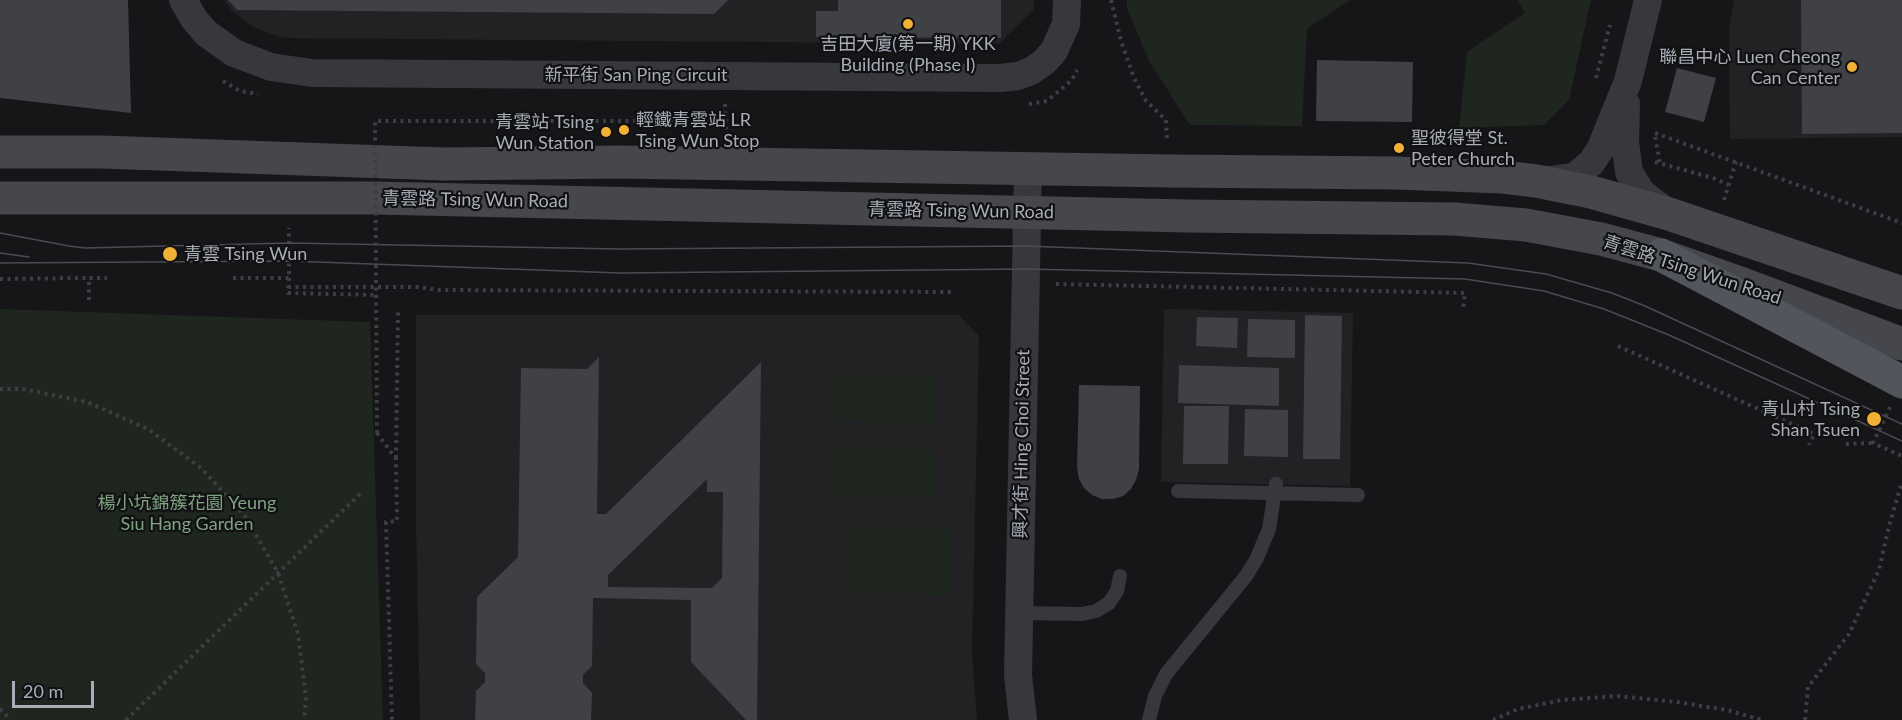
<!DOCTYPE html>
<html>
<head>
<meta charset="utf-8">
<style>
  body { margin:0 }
  #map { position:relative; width:1902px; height:720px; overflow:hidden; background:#161618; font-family:Lato,sans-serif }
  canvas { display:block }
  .scale { position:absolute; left:12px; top:681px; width:82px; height:27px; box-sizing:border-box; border:3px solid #a8adb8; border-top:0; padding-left:8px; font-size:18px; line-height:21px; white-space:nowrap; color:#a8adb8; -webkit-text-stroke:4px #111113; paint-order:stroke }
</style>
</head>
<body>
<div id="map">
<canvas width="1902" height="720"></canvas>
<div class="scale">20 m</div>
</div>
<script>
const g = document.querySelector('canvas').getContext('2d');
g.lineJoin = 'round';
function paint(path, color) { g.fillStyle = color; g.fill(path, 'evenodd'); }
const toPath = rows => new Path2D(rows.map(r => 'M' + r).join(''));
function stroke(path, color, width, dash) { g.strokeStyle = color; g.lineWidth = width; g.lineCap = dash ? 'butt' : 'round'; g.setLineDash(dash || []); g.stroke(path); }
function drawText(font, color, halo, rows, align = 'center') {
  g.font = font + ' Lato,"Noto Sans TC",sans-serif'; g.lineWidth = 4.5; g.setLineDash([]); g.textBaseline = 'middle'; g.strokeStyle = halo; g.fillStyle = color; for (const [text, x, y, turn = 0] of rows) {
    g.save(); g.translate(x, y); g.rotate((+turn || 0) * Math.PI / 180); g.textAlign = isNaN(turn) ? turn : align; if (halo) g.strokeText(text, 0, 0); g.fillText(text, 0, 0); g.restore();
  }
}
const built = toPath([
  [224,0,1034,0,1034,9,999,44,283,38,255,28,231,10],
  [1734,0,1902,0,1902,137,1730,139,1729,31],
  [1164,309,1353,313,1350,486,1161,482],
  [416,315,959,315,979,336,972,653,977,720,420,720,416,520]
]);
const green = toPath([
  [1127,0,1350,0,1307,29,1302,126,1190,125,1149,61,1127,8],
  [1517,0,1591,0,1569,100,1544,125,1459,128,1467,52,1525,13],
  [0,309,370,322,383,720,0,720],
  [835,374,935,377,935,423,834,421],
  [833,447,934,449,933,496,832,494],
  [844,527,953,529,951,595,843,593]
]);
const building = toPath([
  [0,0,128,0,131,113,0,98],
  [228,0,728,0,714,14,237,10],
  [838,0,1001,0,1001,38,816,37,816,11,838,11],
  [1801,0,1902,0,1902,133,1802,134],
  [1317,60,1413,62,1412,122,1316,121],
  [1677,68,1716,78,1704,122,1665,112],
  [1305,315,1342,316,1340,459,1303,459],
  [1197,317,1238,318,1237,348,1196,346],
  [1248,319,1295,320,1295,358,1247,357],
  [599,357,597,514,606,514,761,362,757,720,746,720,691,662,691,600,593,598,592,666,583,675,583,683,592,693,591,720,475,720,476,691,485,682,485,673,476,664,477,597,518,557,521,368,587,369],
  [707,479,707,492,723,492,722,578,712,588,608,587,608,575],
  [1179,365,1279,368,1279,406,1178,403],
  [1079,385,1140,386,1139,469,1136,480,1131,489,1123,496,1113,499,1102,499,1092,495,1084,488,1079,479,1077,468],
  [1184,406,1229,406,1228,464,1183,464],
  [1245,409,1288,410,1288,457,1244,456]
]);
const path = toPath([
  [1111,0,1121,41,1134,78,1146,101,1166,120,1167,141],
  [1596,78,1610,25],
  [223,81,240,91,258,94],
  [725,104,726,135],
  [1029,104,1047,101,1072,80,1077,70],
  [1655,133,1902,223],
  [1655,137,1660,163],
  [1655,162,1713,178,1729,185],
  [1724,200,1736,161],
  [233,278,289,278,289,228],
  [289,278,288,293,376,295],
  [0,279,89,278],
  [1056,284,1465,293,1463,309],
  [288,287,417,287,438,290,954,292],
  [89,300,89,278,107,278],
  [1618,346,1814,434,1809,445],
  [0,389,23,389,87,402,148,429,201,468,245,516,278,573,298,634,306,698,304,720],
  [1890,407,1873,443,1902,456],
  [377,433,396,459,397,521,386,522,392,720],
  [1846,444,1873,443],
  [396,458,398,309],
  [0,709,11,720],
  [126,720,363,491],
  [1493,720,1518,709,1562,700,1617,696,1677,702,1727,710,1762,720],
  [1805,720,1808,687,1849,634,1879,570,1889,526,1902,482]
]);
const lane = toPath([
  [1178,491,1358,495],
  [1019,613,1082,614,1096,611,1109,603,1117,591,1120,576],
  [1149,720,1155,696,1166,674,1246,576,1256,560,1269,529,1276,484]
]);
const street = toPath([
  [183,0,194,19,206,33,234,53,271,67,312,73,1000,78,1018,76,1031,71,1044,62,1054,51,1066,24,1067,0],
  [1626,104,1625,142,1629,172,1641,192,1667,212],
  [1544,181,1574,177,1591,163,1600,150,1628,81,1648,0],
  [1023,720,1018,675,1028,168]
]);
const secondary = toPath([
  [0,152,102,152,444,164,620,162,1172,171,1396,173,1503,177,1536,181,1591,192,1669,214,1902,293],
  [0,198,375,198,1187,216,1454,219,1526,225,1601,239,1661,255,1743,284,1902,344]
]);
const primary = toPath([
  [1661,255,1902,382]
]);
const tram = toPath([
  [0,233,69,246,85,248,289,243,619,249,1026,246,1468,263,1546,274,1612,293,1645,306,1902,424],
  [0,253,29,257],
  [0,263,289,261,620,273,1026,269,1465,279,1544,291,1604,309,1669,335,1902,441]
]);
const pathBridge = toPath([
  [377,433,375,121,725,121]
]);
const markers = [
  [908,24,6,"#f2b134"],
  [1852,67,6,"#f2b134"],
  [624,130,6,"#f2b134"],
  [606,132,6,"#f2b134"],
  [1399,148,6,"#f2b134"],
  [170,254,8,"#f2b134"],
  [1874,419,8,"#f2b134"]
];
const poiNames = [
  ["吉田大廈(第一期) YKK",908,44,"center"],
  ["Building (Phase I)",908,65,"center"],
  ["聯昌中心 Luen Cheong",1840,57],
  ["Can Center",1840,78],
  ["輕鐵青雲站 LR",636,120,"left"],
  ["Tsing Wun Stop",636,141,"left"],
  ["青雲站 Tsing",594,122],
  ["Wun Station",594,143],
  ["聖彼得堂 St.",1411,138,"left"],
  ["Peter Church",1411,159,"left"],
  ["青雲 Tsing Wun",184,254,"left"],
  ["青山村 Tsing",1860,409],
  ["Shan Tsuen",1860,430]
];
const streetNames = [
  ["新平街 San Ping Circuit",636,75],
  ["青雲路 Tsing Wun Road",475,200,1],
  ["青雲路 Tsing Wun Road",961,211,1],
  ["青雲路 Tsing Wun Road",1692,270,18],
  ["興才街 Hing Choi Street",1022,444,-89]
];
const parkNames = [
  ["楊小坑錦簇花園 Yeung",187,503],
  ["Siu Hang Garden",187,524]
];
paint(built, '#222225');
paint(green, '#1e261f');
paint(building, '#404145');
stroke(path, '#3d3f44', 4, [3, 4.5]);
stroke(lane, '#37383d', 14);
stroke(street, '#37383d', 28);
stroke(secondary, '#45474d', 33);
stroke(primary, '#53555c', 33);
stroke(tram, '#4a4c52', 1.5);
stroke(pathBridge, '#3d3f44', 4, [3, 4.5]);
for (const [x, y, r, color] of markers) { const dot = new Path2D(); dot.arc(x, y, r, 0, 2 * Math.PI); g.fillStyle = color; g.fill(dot); stroke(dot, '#111113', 2); }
drawText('18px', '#a8adb8', '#111113', poiNames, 'right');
drawText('18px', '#a8adb8', '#111113', streetNames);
drawText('18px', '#7fa381', '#111113', parkNames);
</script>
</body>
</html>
